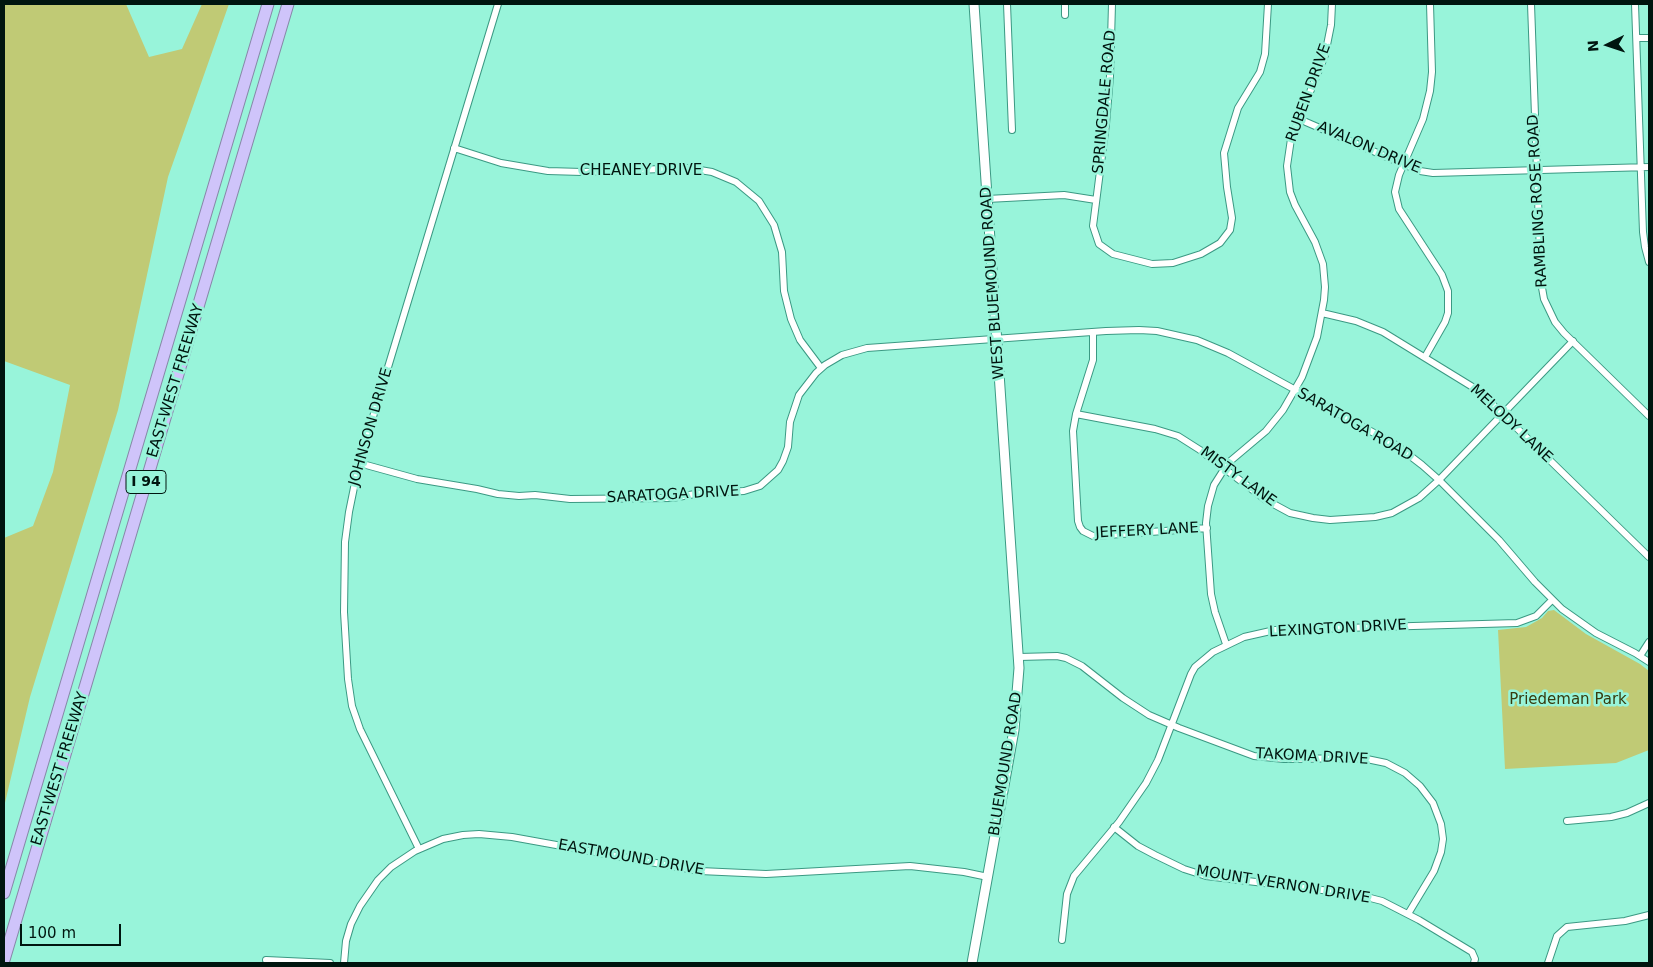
<!DOCTYPE html>
<html>
<head>
<meta charset="utf-8">
<style>
  body { margin:0 }
  #map { position:relative; width:1653px; height:967px; overflow:hidden; background:#98f4da; font-family:"DejaVu Sans",sans-serif }
  canvas { display:block }
  .frame { position:absolute; inset:0; border:5px solid #00150f; pointer-events:none }
  .north { position:absolute; left:1583px; top:20px; width:50px; height:50px; -webkit-text-stroke:4px #98f4da; paint-order:stroke; rotate:266deg; font-size:14px; font-weight:700; line-height:20px; text-align:center; color:#00150f }
  .north::after { content:''; display:block; margin:auto; width:18px; height:22px; background:#00150f; clip-path:polygon(50% 0,100% 100%,50% 72%,0 100%) }
  .scale { position:absolute; left:20px; top:924px; width:101px; height:22px; box-sizing:border-box; border:2px solid #00150f; border-top:0; padding-left:6px; font-size:15px; line-height:18px; white-space:nowrap; color:#00150f; -webkit-text-stroke:4px #98f4da; paint-order:stroke }
</style>
</head>
<body>
<div id="map">
<canvas width="1653" height="967"></canvas>
<div class="frame"></div>
<div class="north">N</div>
<div class="scale">100 m</div>
</div>
<script>
const g = document.querySelector('canvas').getContext('2d');
g.lineJoin = 'round';
function paint(path, color) { g.fillStyle = color; g.fill(path, 'evenodd'); }
const toPath = rows => new Path2D(rows.map(r => 'M' + r).join(''));
function stroke(path, color, width, dash) { g.strokeStyle = color; g.lineWidth = width; g.lineCap = dash ? 'butt' : 'round'; g.setLineDash(dash || []); g.stroke(path); }
function drawText(font, color, halo, rows, align = 'center') {
  g.font = font + ' "DejaVu Sans",sans-serif'; g.lineWidth = 5; g.setLineDash([]); g.textBaseline = 'middle'; g.strokeStyle = halo; g.fillStyle = color; for (const [text, x, y, turn = 0] of rows) {
    g.save(); g.translate(x, y); g.rotate((+turn || 0) * Math.PI / 180); g.textAlign = isNaN(turn) ? turn : align; if (halo) g.strokeText(text, 0, 0); g.fillText(text, 0, 0); g.restore();
  }
}
const green = toPath([
  [4,4,126,4,149,57,182,49,202,4,229,4,168,177,118,410,30,697,4,807,4,538,33,526,53,472,70,385,4,361],
  [1554,610,1586,634,1640,664,1649,671,1649,750,1616,763,1505,769,1498,630,1526,627,1542,618,1548,611]
]);
const street = toPath([
  [1007,4,1012,130],
  [1065,4,1065,15],
  [1112,4,1110,76,1106,124,1093,226,1099,244,1113,254,1152,264,1173,263,1201,254,1220,243,1230,230,1232,218,1227,187,1224,153,1238,108,1260,72,1265,54,1268,4],
  [1531,4,1541,282,1544,299,1555,322,1564,333,1649,416],
  [1635,4,1643,232,1645,247,1649,262],
  [1637,38,1649,38],
  [1299,119,1403,164,1420,171,1433,173,1649,167],
  [454,148,501,163,548,171,582,172,688,168,712,172,736,182,759,201,774,225,782,252,784,291,791,319,800,340,821,368],
  [987,199,1064,195,1096,200],
  [1322,313,1356,321,1383,332,1471,386,1483,395,1649,557],
  [1093,332,1093,360,1076,414,1073,431,1078,521,1080,527,1083,531,1093,536,1207,528],
  [1425,357,1445,322,1448,313,1448,291,1442,275,1399,209,1395,192,1399,175,1423,119,1430,91,1432,72,1430,4],
  [1076,414,1155,429,1178,436,1200,450,1266,500,1290,513,1313,518,1330,520,1375,517,1392,513,1419,498,1439,480,1573,341],
  [359,463,417,479,477,489,498,494,519,496,535,495,570,499,672,498,695,494,744,491,760,486,778,470,783,461,788,447,790,422,799,395,816,373,825,365,842,355,867,348,1106,331,1139,330,1157,331,1197,340,1228,353,1396,445,1422,465,1439,480,1499,540,1535,582,1562,609,1596,633,1635,653,1649,662],
  [1226,644,1215,612,1211,594,1206,523,1208,506,1214,485,1228,463,1266,431,1283,410,1302,377,1317,337,1324,300,1325,287,1323,264,1315,242,1295,205,1290,192,1287,166,1291,139,1325,55,1331,25,1332,4],
  [1640,656,1649,642],
  [1019,657,1057,656,1066,658,1082,666,1123,698,1149,715,1179,728,1254,756,1284,759,1362,758,1386,763,1405,773,1420,786,1433,803,1441,824,1443,839,1441,852,1434,871,1408,914],
  [1567,821,1611,817,1627,813,1649,803],
  [1114,827,1138,846,1155,855,1184,869,1206,876,1355,894,1382,901,1419,920,1472,952,1475,959,1474,963],
  [419,849,360,729,352,706,348,679,344,612,345,542,349,512,359,463,498,4],
  [1062,940,1067,894,1074,876,1119,822,1146,783,1158,760,1191,674,1195,667,1213,652,1244,637,1275,630,1517,623,1536,616,1552,600],
  [266,960,330,963],
  [344,963,346,941,351,924,360,906,378,880,391,867,415,851,443,839,463,835,479,834,512,837,700,871,766,874,910,866,964,872,988,877],
  [1548,963,1557,936,1567,927,1625,921,1649,915]
]);
const secondary = toPath([
  [972,963,1014,730,1019,668,974,4]
]);
const highway = toPath([
  [4,893,268,4],
  [4,960,288,4]
]);
const shields = [
  [146,482,40]
];
const shieldNames = [
  ["I 94",146,482]
];
const streetNames = [
  ["RUBEN DRIVE",1309,93,-70],
  ["SPRINGDALE ROAD",1105,102,-85],
  ["AVALON DRIVE",1369,148,23],
  ["CHEANEY DRIVE",641,171],
  ["RAMBLING ROSE ROAD",1538,201,-93],
  ["WEST BLUEMOUND ROAD",993,283,-94],
  ["EAST-WEST FREEWAY",176,381,-73],
  ["MELODY LANE",1511,424,43],
  ["SARATOGA ROAD",1355,425,30],
  ["JOHNSON DRIVE",371,427,-74],
  ["MISTY LANE",1238,477,36],
  ["SARATOGA DRIVE",673,495,-3],
  ["JEFFERY LANE",1147,531,-3],
  ["LEXINGTON DRIVE",1338,629,-3],
  ["TAKOMA DRIVE",1312,757,3],
  ["BLUEMOUND ROAD",1006,764,-81],
  ["EAST-WEST FREEWAY",60,769,-73],
  ["EASTMOUND DRIVE",631,858,10],
  ["MOUNT VERNON DRIVE",1283,885,9]
];
const parkNames = [
  ["Priedeman Park",1568,700]
];
paint(green, '#c0ca75');
stroke(street, '#3b9983', 8);
stroke(secondary, '#3b9983', 11);
stroke(highway, '#8787a8', 13);
stroke(street, '#fff', 6);
stroke(secondary, '#fff', 9);
stroke(highway, '#cfc4fa', 11);
for (const [x, y, w] of shields) { const box = new Path2D(); box.roundRect(x - w / 2, y - 11.5, w, 23, 4); g.fillStyle = '#98f4da'; g.fill(box); stroke(box, '#00150f', 1); }
drawText('bold 14px', '#00150f', null, shieldNames);
drawText('15px', '#00150f', '#98f4da', streetNames);
drawText('15px', '#373b0e', '#98f4da', parkNames);
</script>
</body>
</html>
